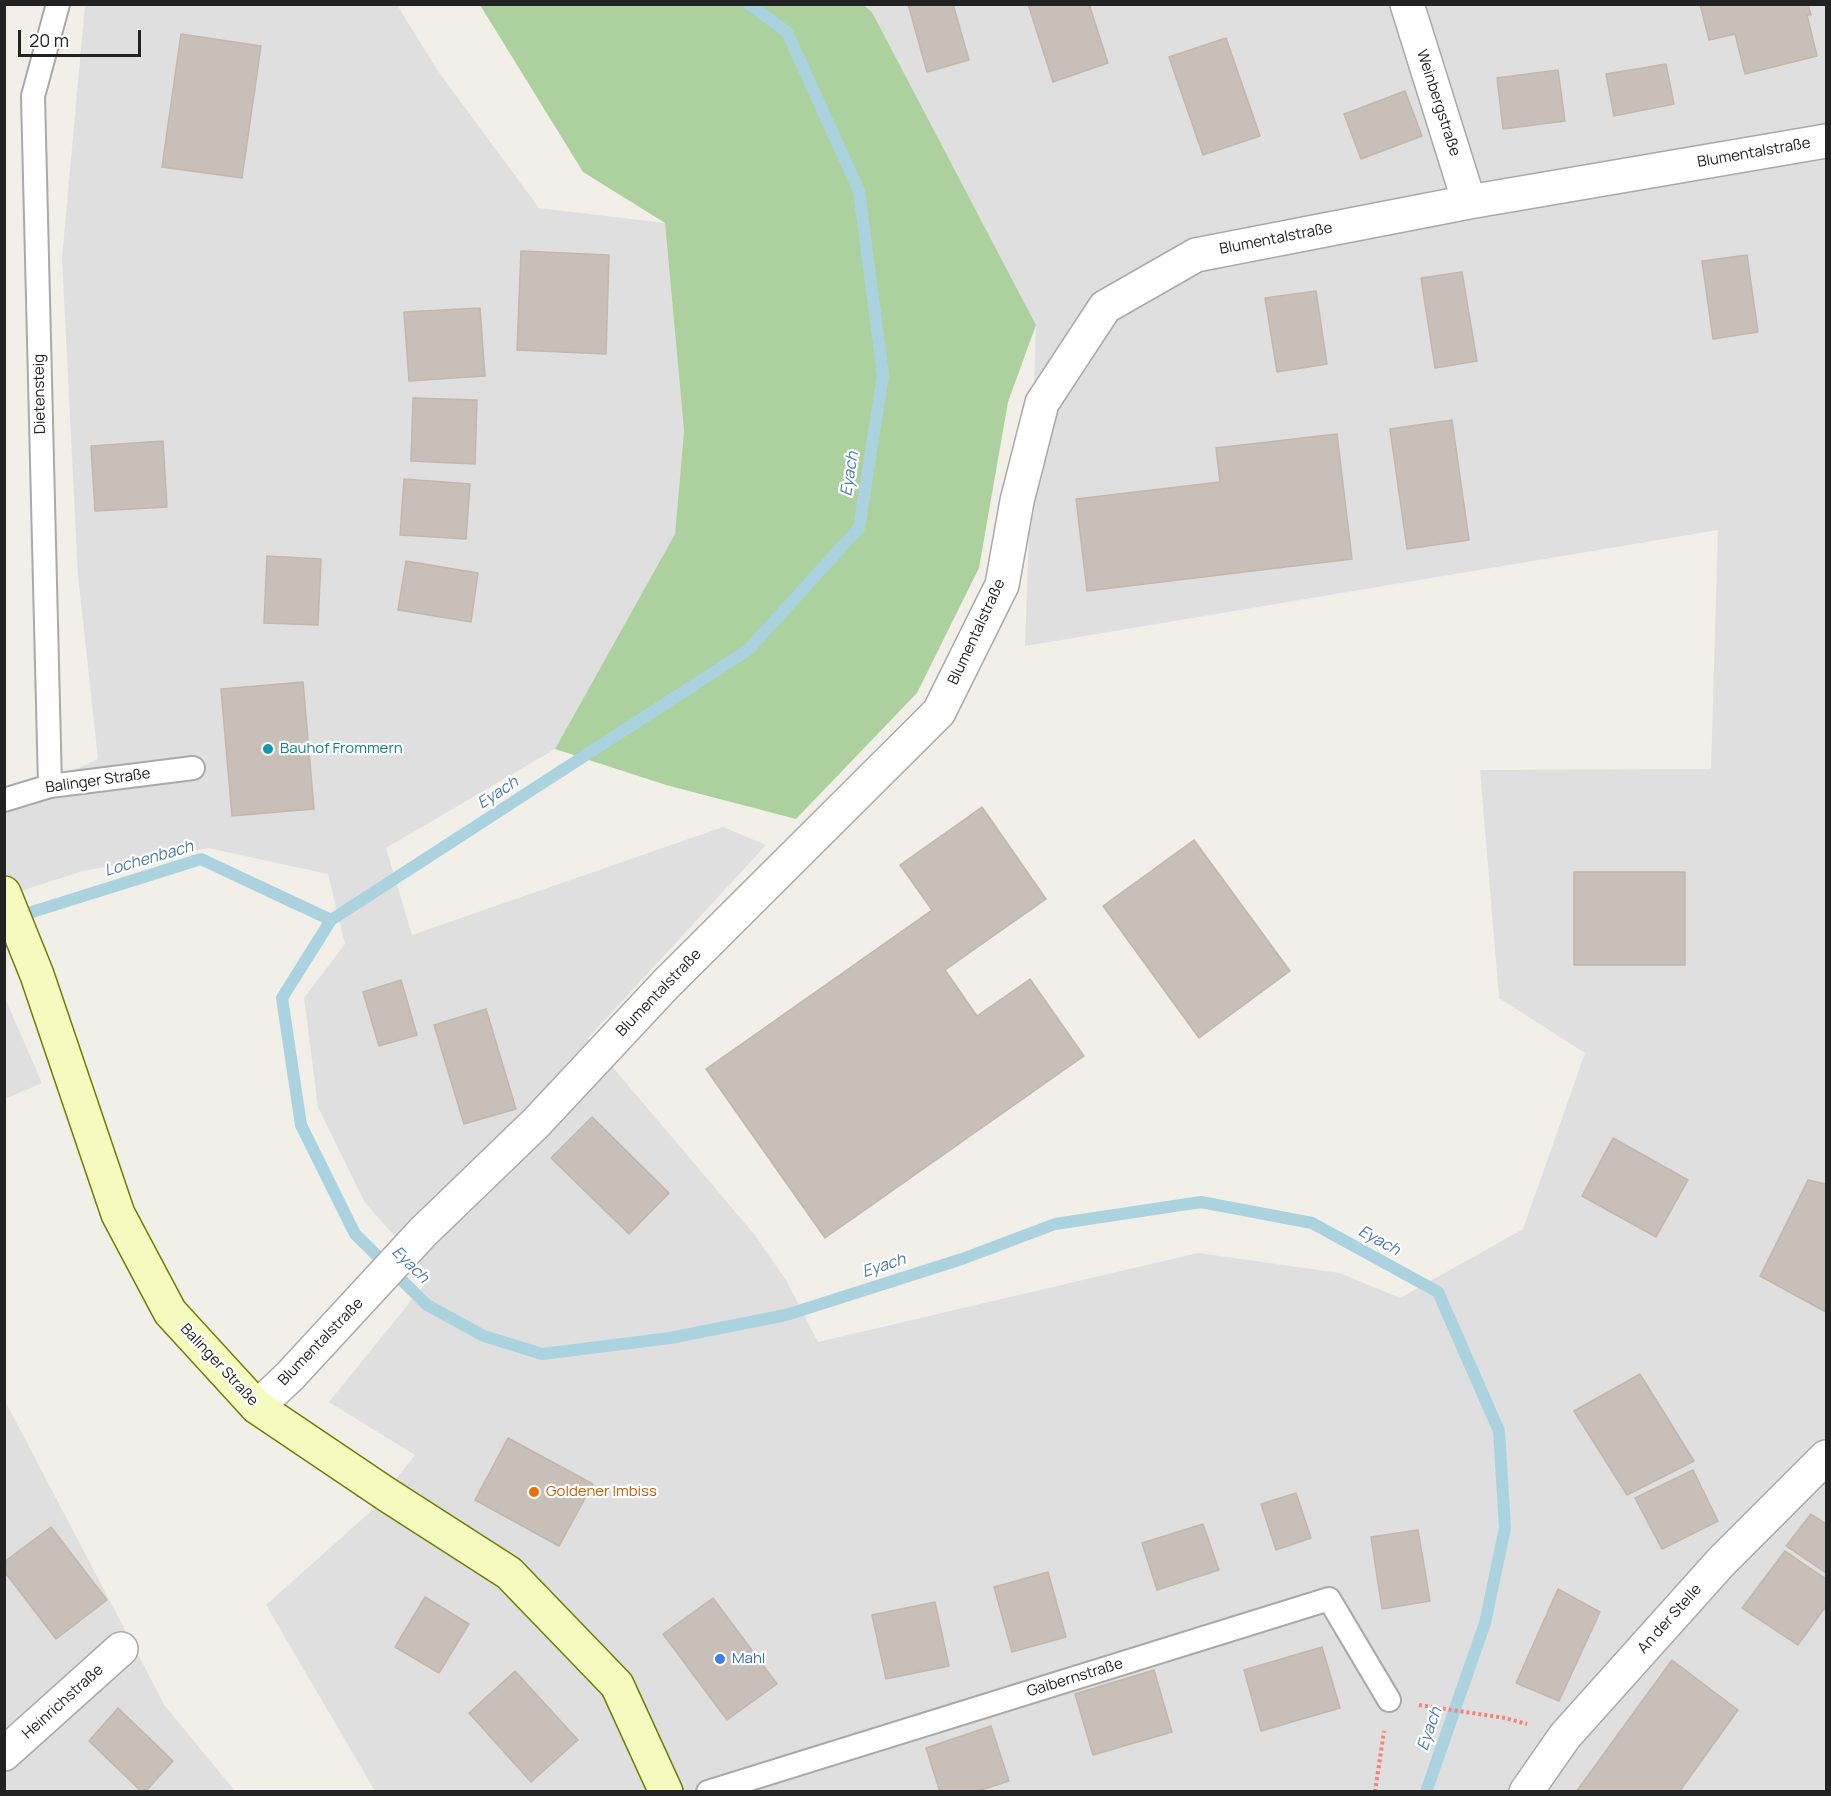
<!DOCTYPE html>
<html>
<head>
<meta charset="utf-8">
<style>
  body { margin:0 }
  #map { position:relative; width:1831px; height:1796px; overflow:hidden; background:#f2efe9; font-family:Manrope,sans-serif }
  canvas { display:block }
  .frame { position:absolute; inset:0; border:6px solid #222; pointer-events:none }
  .scale { position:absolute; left:18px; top:30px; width:123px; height:27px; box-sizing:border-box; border:3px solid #222; border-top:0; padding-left:8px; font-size:18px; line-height:21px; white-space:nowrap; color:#222; -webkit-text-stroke:4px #fff; paint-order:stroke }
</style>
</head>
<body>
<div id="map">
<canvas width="1831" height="1796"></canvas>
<div class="frame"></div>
<div class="scale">20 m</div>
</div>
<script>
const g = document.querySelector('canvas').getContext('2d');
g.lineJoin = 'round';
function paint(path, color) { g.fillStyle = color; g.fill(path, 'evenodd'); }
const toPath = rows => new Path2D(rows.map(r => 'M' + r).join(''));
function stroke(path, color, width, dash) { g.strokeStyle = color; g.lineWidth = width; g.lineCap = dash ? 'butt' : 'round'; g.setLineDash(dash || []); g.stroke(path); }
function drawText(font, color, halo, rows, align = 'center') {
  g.font = font + ' Manrope,sans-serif'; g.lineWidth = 4.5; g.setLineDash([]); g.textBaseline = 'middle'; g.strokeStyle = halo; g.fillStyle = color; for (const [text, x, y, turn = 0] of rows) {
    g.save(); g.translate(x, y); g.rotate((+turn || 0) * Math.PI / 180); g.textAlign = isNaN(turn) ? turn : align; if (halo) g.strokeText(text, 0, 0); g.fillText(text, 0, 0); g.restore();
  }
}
const residential = toPath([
  [85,5,397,5,438,71,539,208,665,223,684,431,675,534,555,749,386,848,412,935,723,827,766,845,588,1038,754,1234,786,1280,818,1342,1198,1253,1340,1273,1400,1298,1523,1229,1585,1053,1499,998,1480,770,1711,769,1718,530,1025,646,1036,325,872,12,864,5,1826,5,1826,1791,375,1791,266,1605,369,1513,415,1455,329,1402,431,1276,365,1203,318,1107,304,998,345,944,328,874,208,848,83,871,5,896,4,803,98,759,78,576,62,258],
  [4,996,42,1083,5,1099,4,1099],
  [4,1399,165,1706,235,1791,5,1791]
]);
const forest = toPath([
  [480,5,864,5,872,12,1036,325,1008,402,979,568,917,693,796,819,666,785,555,749,675,534,684,431,665,223,583,172]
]);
const stream = toPath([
  [749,4,787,32,859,191,883,375,859,528,748,650,331,920,282,998,301,1125,355,1234,427,1305,484,1336,542,1354,670,1338,786,1315,962,1259,1055,1224,1201,1202,1312,1223,1438,1292,1499,1431,1505,1528,1485,1623,1426,1792],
  [16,917,201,859,331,920]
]);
const building = toPath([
  [908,4,953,4,969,60,927,72,908,4],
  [1028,4,1089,4,1108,63,1053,82,1028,4],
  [1700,4,1808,4,1811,15,1807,15,1817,56,1745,74,1735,34,1709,40,1700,4],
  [181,34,261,46,242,178,162,167,181,34],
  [1226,38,1260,136,1203,155,1169,57,1226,38],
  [1666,64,1674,104,1614,116,1606,74,1666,64],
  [1558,70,1565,121,1503,129,1497,78,1558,70],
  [1405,91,1422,136,1361,159,1344,114,1405,91],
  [521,251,609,255,606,354,517,350,521,251],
  [1747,255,1758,332,1713,339,1702,261,1747,255],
  [1462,272,1477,361,1435,368,1421,278,1462,272],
  [1316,291,1327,364,1277,372,1265,298,1316,291],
  [480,308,485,376,409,381,404,312,480,308],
  [413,398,477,400,475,464,411,461,413,398],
  [1452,420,1469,540,1407,549,1390,429,1452,420],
  [1337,434,1352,559,1087,591,1076,499,1220,482,1216,448,1337,434],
  [163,441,167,507,95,511,91,446,163,441],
  [404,479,470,484,466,539,400,535,404,479],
  [267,556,321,559,318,625,264,623,267,556],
  [406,561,478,573,471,622,398,610,406,561],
  [303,682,314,809,232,816,221,689,303,682],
  [982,807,1046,899,945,970,977,1016,1030,979,1084,1056,825,1238,706,1069,932,910,900,865,982,807],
  [1194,840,1290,971,1199,1038,1103,906,1194,840],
  [1574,872,1685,872,1685,965,1574,965,1574,872],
  [401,980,417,1035,379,1046,363,992,401,980],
  [486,1009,516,1109,464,1124,434,1025,486,1009],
  [592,1117,669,1193,629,1234,551,1158,592,1117],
  [1613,1138,1688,1180,1656,1237,1582,1196,1613,1138],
  [1808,1180,1826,1184,1826,1312,1760,1276,1808,1180],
  [1640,1374,1694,1461,1627,1495,1574,1411,1640,1374],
  [508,1438,593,1484,559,1546,475,1500,508,1438],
  [1693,1470,1718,1521,1662,1549,1635,1498,1693,1470],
  [1296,1493,1311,1538,1276,1550,1261,1504,1296,1493],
  [1811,1514,1826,1524,1826,1573,1786,1546,1811,1514],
  [1203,1524,1219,1570,1157,1590,1142,1543,1203,1524],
  [51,1527,107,1600,56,1639,4,1571,4,1562,51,1527],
  [1418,1530,1430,1601,1382,1609,1371,1537,1418,1530],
  [1785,1551,1826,1579,1826,1606,1798,1645,1742,1608,1785,1551],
  [1048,1572,1066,1637,1012,1652,994,1587,1048,1572],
  [1558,1589,1600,1612,1559,1701,1516,1683,1558,1589],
  [425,1597,469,1624,439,1673,395,1647,425,1597],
  [713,1598,777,1684,727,1720,663,1634,713,1598],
  [935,1602,949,1666,886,1679,872,1615,935,1602],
  [1322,1647,1340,1708,1261,1731,1244,1670,1322,1647],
  [1672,1660,1738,1710,1679,1792,1576,1792,1672,1660],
  [1154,1670,1172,1732,1093,1755,1075,1694,1154,1670],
  [515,1671,578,1740,531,1782,469,1713,515,1671],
  [118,1708,173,1761,145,1792,142,1792,89,1741,118,1708],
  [991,1726,1009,1781,975,1792,940,1792,926,1748,991,1726]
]);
const path = toPath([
  [1419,1705,1505,1718,1527,1724],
  [1375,1792,1384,1731]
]);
const lane = toPath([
  [50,786,33,96,58,4],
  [4,800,50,786,193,768],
  [708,1792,1329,1599,1389,1700]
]);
const street = toPath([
  [1407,4,1469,202],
  [257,1407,290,1376,423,1232,536,1123,666,984,939,712,1002,585,1017,501,1042,403,1105,307,1196,255,1469,202,1826,141],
  [4,1754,121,1649],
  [1526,1792,1565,1736,1721,1562,1826,1457]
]);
const secondary = toPath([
  [4,893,37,975,118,1214,170,1312,257,1407,386,1494,509,1573,617,1685,666,1792]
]);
const markers = [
  [268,749,6,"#0f9aa8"],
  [534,1492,6,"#e8710a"],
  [720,1659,6,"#3f7fe0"]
];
const streetNames = [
  ["Weinbergstraße",1438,103,72],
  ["Blumentalstraße",1754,153,-10],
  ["Blumentalstraße",1276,239,-11],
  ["Dietensteig",40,394,-91],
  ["Blumentalstraße",977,632,-65],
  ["Balinger Straße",98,781,-8],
  ["Blumentalstraße",659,993,-46],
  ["Blumentalstraße",321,1342,-46],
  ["Balinger Straße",219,1365,47],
  ["An der Stelle",1670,1619,-48],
  ["Gaibernstraße",1075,1678,-17],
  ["Heinrichstraße",63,1702,-42]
];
const cultureNames = [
  ["Bauhof Frommern",280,749]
];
const foodNames = [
  ["Goldener Imbiss",546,1492]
];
const shopNames = [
  ["Mahl",732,1659]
];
const waterNames = [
  ["Eyach",850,474,-81],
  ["Eyach",498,793,-33],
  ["Lochenbach",149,859,-16],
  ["Eyach",1379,1241,29],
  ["Eyach",410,1265,44],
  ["Eyach",884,1266,-18],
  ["Eyach",1430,1729,-71]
];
paint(residential, '#e0dfdf');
paint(forest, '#add19e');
stroke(stream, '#aad3df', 12);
paint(building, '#c7bfb8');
stroke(building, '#c4b6ab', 1.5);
stroke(lane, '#a9a9a9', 26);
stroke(street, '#a9a9a9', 36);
stroke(secondary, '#707d05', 36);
stroke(path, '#fa8072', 4, [3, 3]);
stroke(lane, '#fff', 22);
stroke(street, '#fff', 33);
stroke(secondary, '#f7fabf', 33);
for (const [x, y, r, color] of markers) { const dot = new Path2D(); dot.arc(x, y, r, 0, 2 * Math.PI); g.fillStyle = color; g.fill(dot); stroke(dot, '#fff', 2); }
drawText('15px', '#222', '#fff', streetNames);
drawText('15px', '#0d838f', '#fff', cultureNames, 'left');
drawText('15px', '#c56008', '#fff', foodNames, 'left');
drawText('15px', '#366cbe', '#fff', shopNames, 'left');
drawText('italic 16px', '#4a7aab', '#fff', waterNames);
</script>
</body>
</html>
